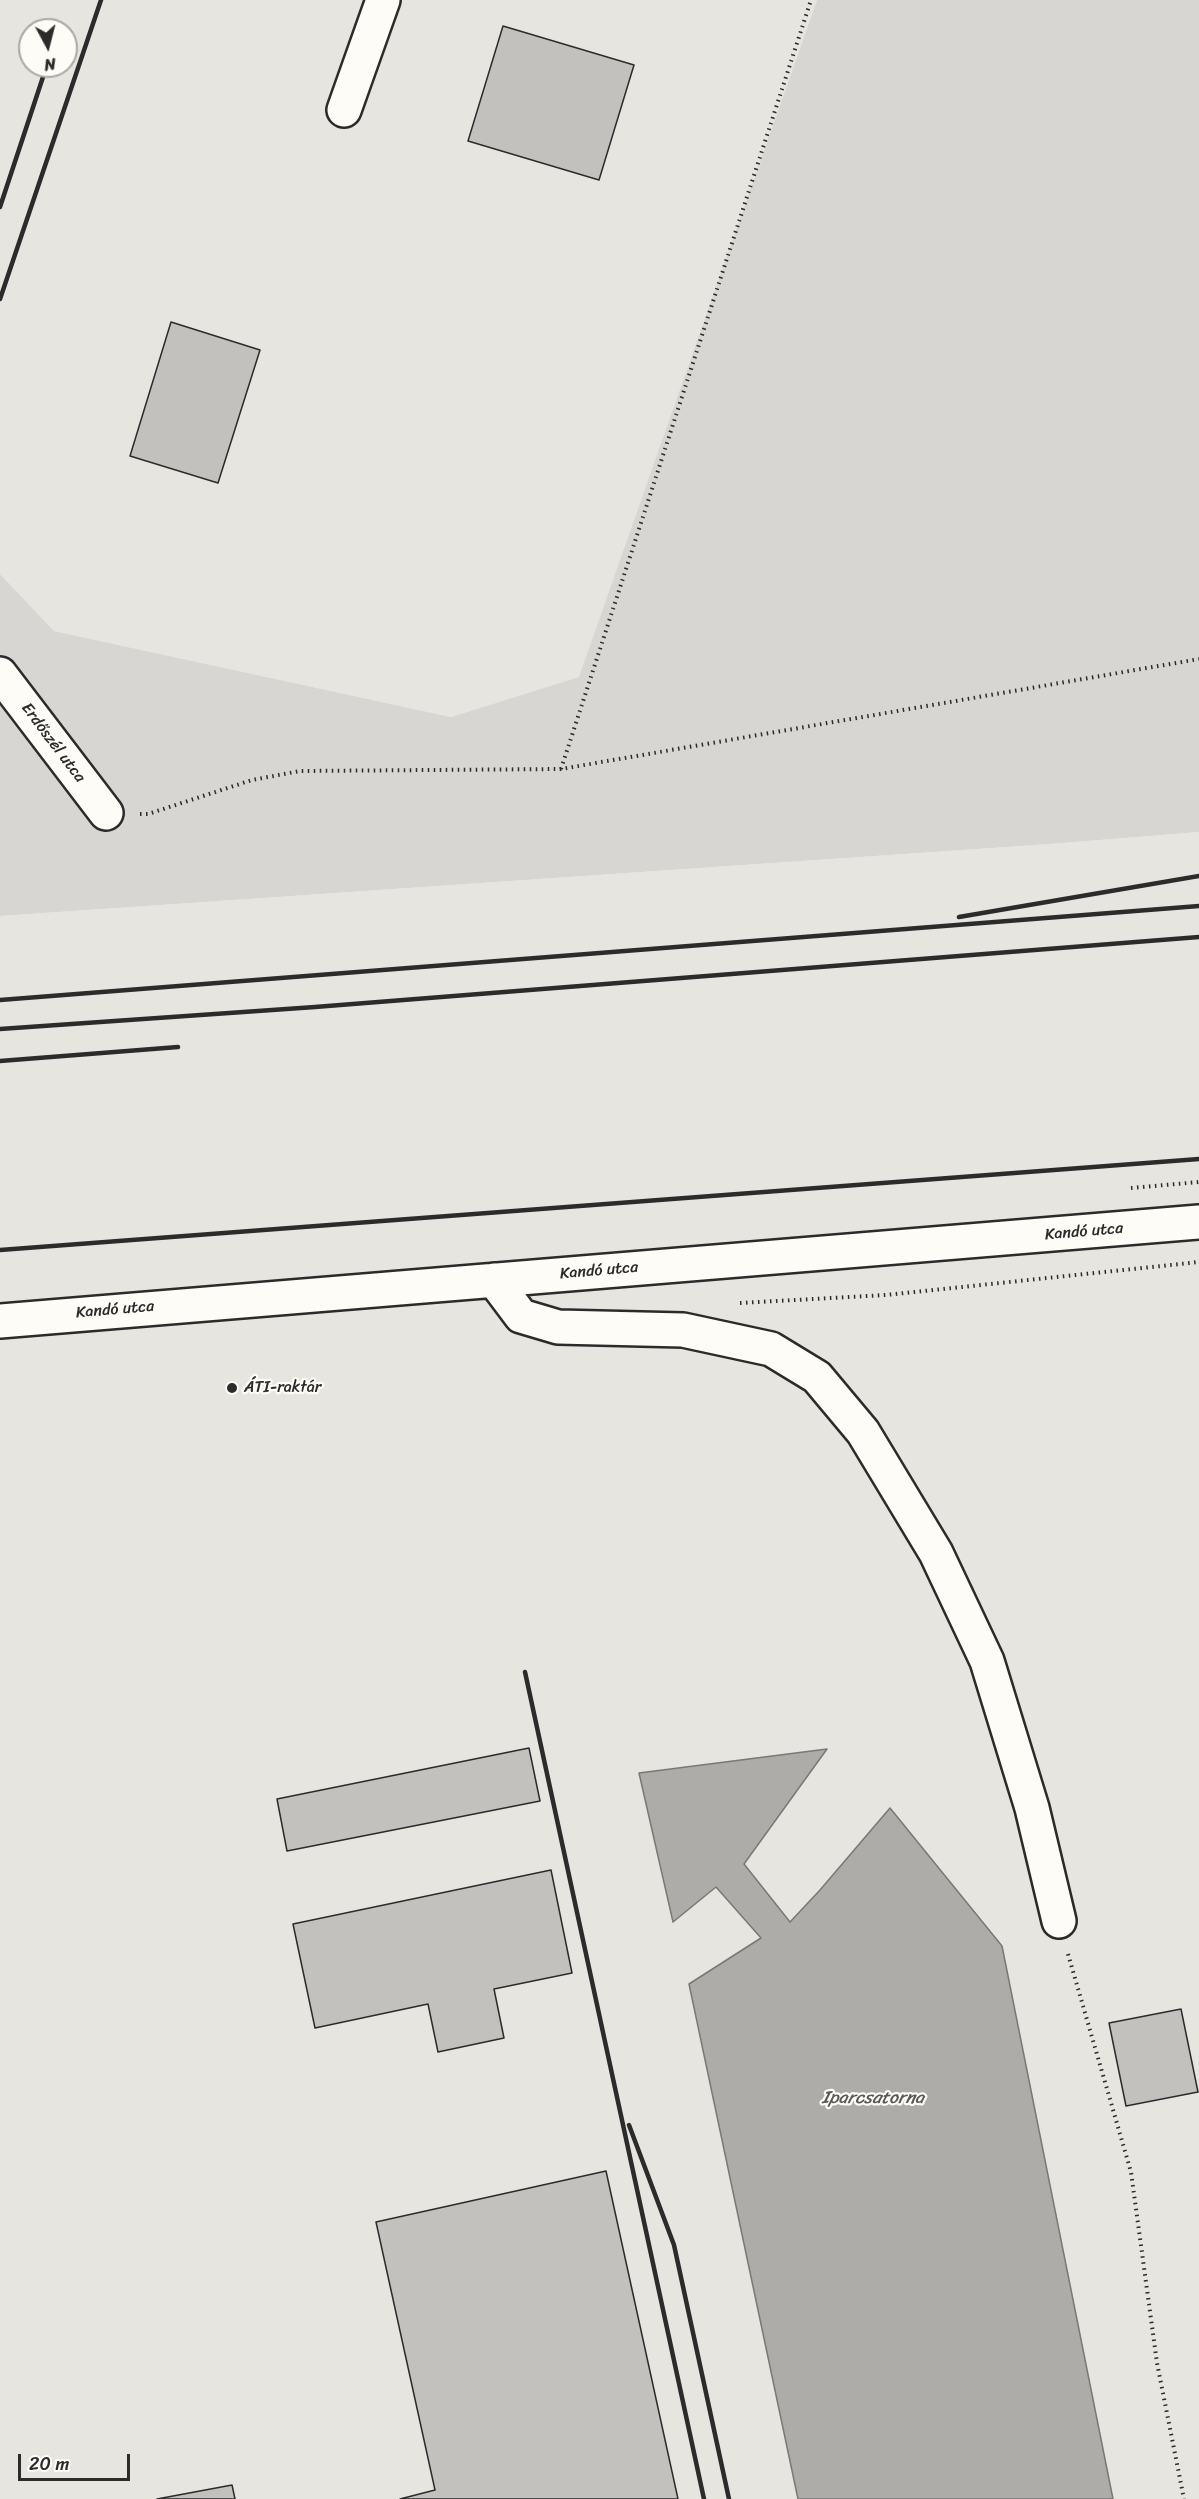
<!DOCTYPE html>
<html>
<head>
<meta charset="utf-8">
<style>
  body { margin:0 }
  #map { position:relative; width:1199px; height:2499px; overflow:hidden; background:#f5f4ef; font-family:Sriracha,sans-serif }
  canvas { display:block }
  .north { position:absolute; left:18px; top:18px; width:60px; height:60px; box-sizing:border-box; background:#fdfcf7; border:2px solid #a9a8a5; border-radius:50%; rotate:173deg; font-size:16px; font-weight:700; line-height:24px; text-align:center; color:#2b2b2b }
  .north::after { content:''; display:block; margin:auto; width:21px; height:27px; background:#2b2b2b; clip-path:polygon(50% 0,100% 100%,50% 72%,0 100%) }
  .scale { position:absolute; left:18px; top:2454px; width:112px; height:27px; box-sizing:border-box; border:3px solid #2b2b2b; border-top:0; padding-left:8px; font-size:18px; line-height:21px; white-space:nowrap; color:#2b2b2b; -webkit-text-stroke:4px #fdfcf7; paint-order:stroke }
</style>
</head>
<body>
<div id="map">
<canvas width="1199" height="2499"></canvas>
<div class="north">N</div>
<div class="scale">20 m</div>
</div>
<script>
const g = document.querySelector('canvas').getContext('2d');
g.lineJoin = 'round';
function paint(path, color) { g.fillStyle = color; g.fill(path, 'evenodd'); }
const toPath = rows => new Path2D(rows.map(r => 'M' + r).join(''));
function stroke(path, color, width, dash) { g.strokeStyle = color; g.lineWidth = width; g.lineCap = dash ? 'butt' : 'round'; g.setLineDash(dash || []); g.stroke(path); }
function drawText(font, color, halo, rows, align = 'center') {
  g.font = font + ' Sriracha,sans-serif'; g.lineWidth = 4.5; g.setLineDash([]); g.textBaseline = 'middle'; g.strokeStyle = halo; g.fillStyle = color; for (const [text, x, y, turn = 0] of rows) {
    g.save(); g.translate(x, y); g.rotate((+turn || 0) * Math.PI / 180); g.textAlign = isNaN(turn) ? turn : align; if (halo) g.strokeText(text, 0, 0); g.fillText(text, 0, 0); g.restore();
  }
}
const built = toPath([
  [0,0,817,0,580,677,451,717,54,631,0,574],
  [30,30,66,30,66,66,30,66],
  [1199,832,1199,2499,1113,2499,1002,1946,820,1890,789,1922,744,1864,826,1750,639,1773,672,1922,716,1887,761,1939,689,1985,798,2499,0,2499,0,916,1050,844]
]);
const green = toPath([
  [817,0,1199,0,1199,832,1050,844,0,916,0,574,54,631,451,717,579,677]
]);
const water = toPath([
  [827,1749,744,1864,790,1922,820,1890,890,1808,1002,1946,1113,2499,798,2499,689,1984,761,1938,716,1887,673,1922,639,1773,827,1749]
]);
const building = toPath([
  [503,26,634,65,599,180,468,141,503,26],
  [171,322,260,350,218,483,130,456,171,322],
  [529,1748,540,1801,287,1851,277,1799,529,1748],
  [551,1870,572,1973,494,1989,504,2038,438,2052,428,2004,315,2028,293,1924,551,1870],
  [1181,2009,1198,2092,1126,2106,1109,2023,1181,2009],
  [606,2171,678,2499,400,2499,435,2490,376,2222,606,2171],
  [232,2485,235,2499,157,2499,232,2485]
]);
const path = toPath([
  [561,769,811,0],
  [140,814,148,814,252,780,300,771,561,769,1199,659],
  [1131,1188,1199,1182],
  [740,1303,886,1295,1199,1262],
  [1068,1954,1131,2172,1157,2363,1184,2499]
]);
const minor = toPath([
  [344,110,383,0],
  [0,674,106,813],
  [494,1280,521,1316,558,1327,683,1330,771,1349,817,1377,863,1432,936,1553,987,1661,1032,1808,1059,1921],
  [0,1321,1199,1222]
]);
const rail = toPath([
  [0,207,43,77],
  [0,299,101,0],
  [959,917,1199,876],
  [0,1000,1199,906],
  [0,1029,315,1007,1199,937],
  [0,1061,178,1047],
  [0,1250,1199,1159],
  [525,1672,704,2499],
  [629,2125,674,2245,729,2499]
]);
const markers = [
  [232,1388,6,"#2b2b2b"]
];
const streetNames = [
  ["Erdőszél utca",53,743,53],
  ["Kandó utca",1084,1232,-5],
  ["Kandó utca",599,1271,-5],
  ["Kandó utca",115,1310,-5]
];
const poiNames = [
  ["ÁTI-raktár",244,1388]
];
const waterNames = [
  ["Iparcsatorna",873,2098]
];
paint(built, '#e6e5e0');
paint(green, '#d7d6d2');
paint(water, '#adaca9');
stroke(water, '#797877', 1.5);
paint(building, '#c2c1be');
stroke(building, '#2b2b2b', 1.5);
stroke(minor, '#2b2b2b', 38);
stroke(path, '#2b2b2b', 4, [1.5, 4.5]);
stroke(minor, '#fdfcf7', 33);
stroke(rail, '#2b2b2b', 4.5);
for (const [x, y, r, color] of markers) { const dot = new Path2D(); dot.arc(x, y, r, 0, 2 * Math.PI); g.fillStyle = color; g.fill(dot); stroke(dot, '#fdfcf7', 2); }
drawText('16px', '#2b2b2b', '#fdfcf7', streetNames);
drawText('16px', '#2b2b2b', '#fdfcf7', poiNames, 'left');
drawText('italic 18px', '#585857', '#fdfcf7', waterNames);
</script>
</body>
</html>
